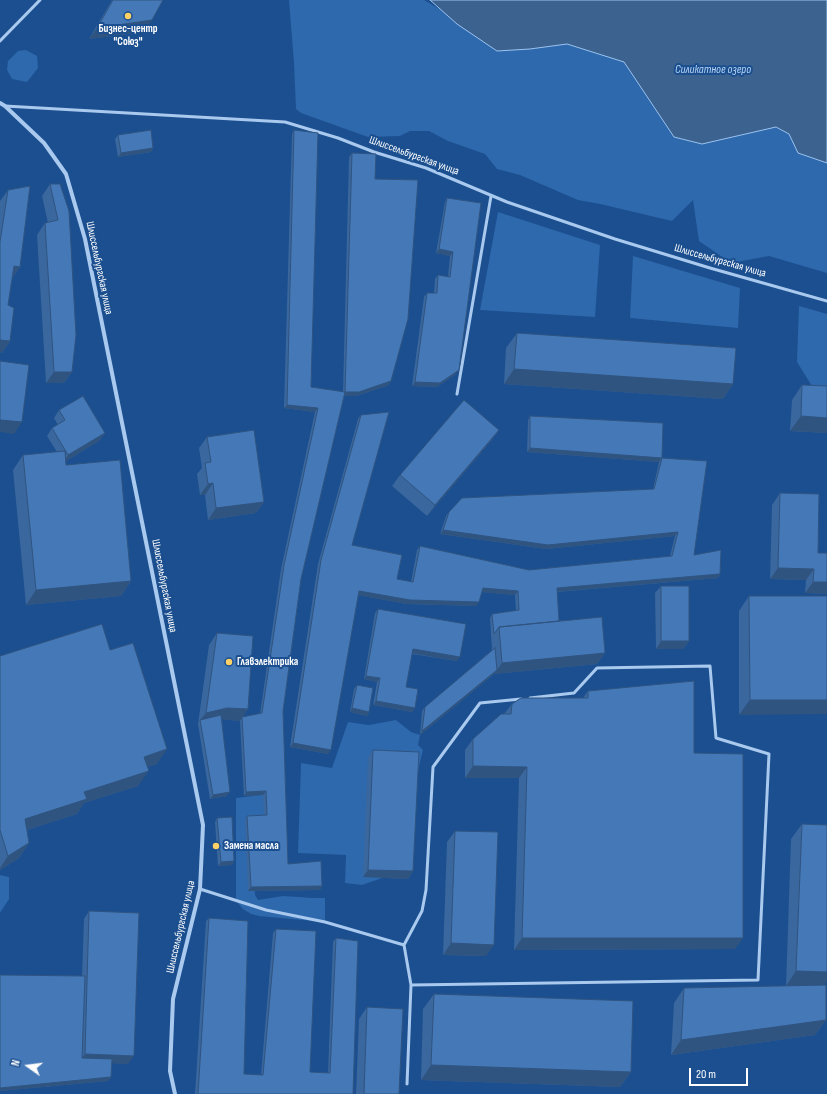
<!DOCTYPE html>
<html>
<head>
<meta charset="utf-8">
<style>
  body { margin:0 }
  #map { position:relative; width:827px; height:1094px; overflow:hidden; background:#1b4f8f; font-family:"Sofia Sans Condensed",sans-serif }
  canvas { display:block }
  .north { position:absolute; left:8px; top:1046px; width:40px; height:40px; -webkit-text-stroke:3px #1b4f8f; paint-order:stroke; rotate:284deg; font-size:11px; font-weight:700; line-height:16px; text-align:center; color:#fff }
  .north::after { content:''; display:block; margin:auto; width:14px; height:18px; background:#fff; clip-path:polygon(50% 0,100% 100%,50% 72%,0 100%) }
  .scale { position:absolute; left:689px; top:1068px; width:59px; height:18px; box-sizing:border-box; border:2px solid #fff; border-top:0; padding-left:5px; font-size:12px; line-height:14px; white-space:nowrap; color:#fff; -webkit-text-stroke:3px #1b4f8f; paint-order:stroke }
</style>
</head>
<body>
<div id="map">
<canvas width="827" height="1094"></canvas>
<div class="north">N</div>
<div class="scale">20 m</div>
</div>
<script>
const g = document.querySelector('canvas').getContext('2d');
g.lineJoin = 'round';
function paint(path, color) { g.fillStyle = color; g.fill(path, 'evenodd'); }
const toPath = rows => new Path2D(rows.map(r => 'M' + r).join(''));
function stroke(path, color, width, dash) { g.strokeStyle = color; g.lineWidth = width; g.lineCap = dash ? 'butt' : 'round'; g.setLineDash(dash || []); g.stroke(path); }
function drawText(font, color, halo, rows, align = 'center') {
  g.font = font + ' "Sofia Sans Condensed",sans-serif'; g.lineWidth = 4; g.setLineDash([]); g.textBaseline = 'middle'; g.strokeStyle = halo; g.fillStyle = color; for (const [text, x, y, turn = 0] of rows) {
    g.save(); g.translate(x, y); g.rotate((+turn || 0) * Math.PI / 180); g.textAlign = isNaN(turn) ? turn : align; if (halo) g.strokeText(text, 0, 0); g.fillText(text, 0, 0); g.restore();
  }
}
const green = toPath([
  [289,0,424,0,441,10,530,49,567,44,624,62,674,137,702,144,776,127,789,134,798,153,827,163,827,273,769,256,731,263,699,241,693,200,672,221,600,204,578,200,520,175,497,169,485,154,448,141,429,131,410,131,400,136,368,137,301,113,296,109,294,63],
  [26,50,37,56,38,68,27,82,12,79,7,70,8,61,18,51],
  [498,212,600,245,595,317,480,310],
  [633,256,740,288,738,328,630,318],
  [799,306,827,314,827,392,815,391,797,362],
  [396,720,411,732,420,735,418,745,423,750,417,774,385,833,382,878,362,885,345,883,346,855,298,853,301,763,332,768,348,722,369,725],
  [270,794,271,838,253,843,255,895,258,900,283,896,313,898,325,898,325,922,259,916,251,914,243,909,236,901,236,798],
  [0,875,9,877,9,899,0,913]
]);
const water = toPath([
  [430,0,827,0,827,163,798,153,789,134,776,127,702,144,674,137,624,62,567,44,530,49,497,51,457,24,430,0]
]);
const lane = toPath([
  [0,41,40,0],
  [5,106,285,122,338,138,374,152,426,168,507,202,615,239,710,268,827,301],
  [457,394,491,196],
  [200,889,266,910,325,922,404,945,411,985,758,980,769,754,716,738,710,666,597,668,574,693,530,698],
  [404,945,422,911,426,890,433,767,480,703,521,699],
  [407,1084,411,985]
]);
const street = toPath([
  [0,103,5,106,44,143,66,174,85,239,203,825,200,889,173,999,170,1071,175,1094]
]);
const wall = toPath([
  [112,0,163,0,144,32,89,39],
  [294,130,311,387,343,392,349,157,352,153,375,179,389,385,356,396,344,396,301,579,283,711,288,864,322,886,320,890,248,891,245,820,247,816,264,815,263,795,244,796,240,721,222,719,227,796,210,799,198,724,209,645,217,633,248,709,242,717,260,714,281,569,315,412,284,408,292,134],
  [118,135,153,148,151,152,118,157,115,139],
  [50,184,60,184,72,372,64,383,46,383,37,235,45,223,48,223,42,196],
  [8,190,20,267,12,278,8,305,10,341,2,353,0,352,0,201],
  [447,198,481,203,456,374,437,387,412,386,424,297,427,293,434,293,435,279,438,275,448,277,450,256,436,253,445,202],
  [517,333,733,384,723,399,504,384,506,348],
  [802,385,827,386,827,433,790,431,792,400],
  [59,410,105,433,99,441,66,461,66,465,131,581,121,596,26,605,13,470,23,455,57,452,47,436,52,428,58,425,54,418],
  [361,415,352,545,397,579,411,582,417,550,420,546,529,570,670,556,675,536,546,549,440,534,446,516,449,512,653,489,659,462,527,452,528,420,530,416,662,458,694,555,720,574,718,578,557,592,559,621,605,653,597,664,494,674,420,735,422,711,425,707,492,650,490,618,492,614,516,611,515,595,482,592,476,606,407,604,358,595,328,754,290,747,318,564,358,419],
  [499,430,491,441,427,516,392,486,400,475],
  [207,437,264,502,256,513,208,520,205,495,200,495,197,474,202,468,199,448],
  [780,493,818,553,827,594,805,593,806,580,770,579,772,505],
  [661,586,689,641,683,649,656,649,655,593],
  [749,596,827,596,739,715,739,611],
  [378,609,457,661,412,654,406,687,415,708,412,712,373,705,377,682,364,679,375,613],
  [110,650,157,764,147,767,138,786,84,803,77,814,27,830,29,843,19,858,0,870,0,656],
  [357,685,369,712,367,716,350,712,354,689],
  [588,691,694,753,735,949,514,950,519,778,465,778,465,750,473,739,504,714,512,704,583,698],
  [373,750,413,871,408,879,363,877,368,757],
  [217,818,234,861,232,865,218,866,215,822],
  [802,824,824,985,826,1020,815,1035,671,1055,674,1003,684,988,786,986,791,839],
  [455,831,486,956,443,955,447,842],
  [89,911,128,1064,112,1063,111,1077,108,1081,0,1091,0,975,82,976,84,919],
  [209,918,244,1074,261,1075,273,933,276,929,310,1072,328,1073,333,942,336,938,353,1094,195,1094,206,921],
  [434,994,631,1072,620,1087,421,1080,423,1009],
  [367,1007,399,1094,356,1094,359,1019]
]);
const shadedWall = toPath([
  [152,20,144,32,89,39,97,28],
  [153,148,151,152,118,157,121,153],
  [439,249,453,252,450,256,436,253],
  [14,266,20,267,12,278],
  [0,340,10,341,2,353,0,352],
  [514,369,733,384,723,399,504,384],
  [459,370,456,374,437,387,412,386,415,382],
  [54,372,72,372,64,383,46,383],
  [391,381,389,385,356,396,343,396,345,392],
  [287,405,318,408,315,412,284,408],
  [801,416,827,418,827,433,790,431],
  [0,420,22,422,14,434,0,432],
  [499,430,491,441,427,516,435,505],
  [105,433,99,441,63,463,68,455],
  [530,448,662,458,659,462,527,452],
  [213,483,205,495,200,495,208,484],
  [264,502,256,513,208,520,216,508],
  [443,530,678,532,675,536,546,549,440,534],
  [778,568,814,569,806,580,770,579],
  [720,574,718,578,554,592,557,588],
  [131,581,121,596,26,605,36,590],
  [813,582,827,582,827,594,805,593],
  [483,588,518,591,515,595,480,592],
  [359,591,479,602,476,606,407,604,356,595],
  [661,641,689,641,683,649,656,649],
  [413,649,460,657,457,661,410,653],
  [605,653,597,664,494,674,420,735,422,731,497,670,502,663],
  [366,676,380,678,377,682,364,679],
  [750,700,827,700,827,714,739,715],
  [376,701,415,708,412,712,373,705],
  [227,708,248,709,240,721,219,719,200,720,206,713],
  [352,708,369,712,367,716,350,712],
  [293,743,331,750,328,754,290,747],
  [167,749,157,764,134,771,144,757],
  [473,766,527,767,519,778,465,778],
  [149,771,138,786,84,803,77,814,14,834,25,819,84,792],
  [266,791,263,795,244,796,246,792],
  [230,792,227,796,210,799,213,795],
  [29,843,19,858,0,870,0,868,8,856],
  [234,861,232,865,218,866,221,862],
  [368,870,413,871,408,879,363,877],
  [322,886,320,890,248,891,251,887],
  [522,938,743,938,735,949,514,950],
  [451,943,494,945,486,956,443,955],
  [796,971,827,972,827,981,823,987,786,986],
  [826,1020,815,1035,671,1055,681,1040],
  [85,1054,134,1056,128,1064,79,1062],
  [431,1065,631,1072,620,1087,421,1080],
  [111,1077,108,1081,0,1091,0,1088]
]);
const building = toPath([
  [113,0,163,0,152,20,97,28,113,0],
  [151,130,153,148,121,153,118,135,151,130],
  [294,130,318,133,311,387,345,392,301,579,283,711,288,864,321,861,322,886,251,887,247,816,267,815,266,791,246,792,242,717,262,713,284,565,318,408,287,405,294,130],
  [352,153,376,154,375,179,418,180,408,319,391,381,359,392,345,392,352,153],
  [50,184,60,184,69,211,76,335,72,372,54,372,45,223,58,220,50,184],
  [30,186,20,267,14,266,8,305,14,308,10,341,0,340,0,242,8,190,30,186],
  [447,198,481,203,459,370,440,383,415,382,427,293,437,293,438,275,450,277,453,252,439,249,447,198],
  [517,333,736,348,733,384,514,369,517,333],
  [0,361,29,365,22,422,0,420,0,361],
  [802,385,827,386,827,418,801,416,802,385],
  [83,396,105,433,68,455,52,428,65,420,59,410,83,396],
  [464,400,499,430,435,505,400,475,464,400],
  [389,412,352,545,402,555,397,579,413,582,420,546,529,570,672,556,678,532,548,545,443,530,449,512,462,498,654,489,662,458,707,461,694,555,721,550,720,574,557,588,559,621,499,627,494,634,492,614,519,610,518,591,483,588,479,602,410,600,359,591,331,750,293,743,321,560,361,415,389,412],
  [530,416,663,423,662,458,530,448,530,416],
  [254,430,264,502,216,508,213,483,208,484,205,463,211,462,207,437,254,430],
  [65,451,66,465,120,460,131,581,36,590,23,455,65,451],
  [780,493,819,494,818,553,827,553,827,582,813,582,814,569,778,568,780,493],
  [661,586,689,586,689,641,661,641,661,586],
  [749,596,827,596,827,700,750,700,749,596],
  [378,609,466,624,460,657,413,649,406,687,418,689,415,708,376,701,380,678,366,676,378,609],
  [602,617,605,653,502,663,499,627,602,617],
  [102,624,110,650,133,643,167,749,144,757,149,771,84,792,87,799,25,819,29,843,8,856,0,830,0,656,102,624],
  [217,633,253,636,248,709,227,708,206,713,217,633],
  [495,648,497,670,422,731,425,707,495,648],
  [694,681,694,753,743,754,743,938,522,938,527,767,473,766,473,739,501,714,511,714,512,704,521,698,588,698,588,691,694,681],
  [357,685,373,688,369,712,352,708,357,685],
  [221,715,230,792,213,795,200,720,221,715],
  [373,750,419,752,413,871,368,870,373,750],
  [232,817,234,861,221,862,217,818,232,817],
  [802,824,827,825,827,972,796,971,802,824],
  [455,831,498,832,494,945,451,943,455,831],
  [89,911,139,913,134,1056,85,1054,89,911],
  [209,918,248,921,244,1074,263,1075,276,929,316,931,310,1072,330,1073,336,938,358,941,353,1094,198,1094,209,918],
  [0,975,85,976,82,1058,112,1059,111,1077,0,1088,0,975],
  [826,985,826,1020,681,1040,684,988,826,985],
  [434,994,633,1001,631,1072,431,1065,434,994],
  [367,1007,403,1009,399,1094,364,1094,367,1007]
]);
const markers = [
  [128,16,4,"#ffd166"],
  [229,662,4,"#ffd166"],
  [216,846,4,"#ffd166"]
];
const poiNames = [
  ["Бизнес-центр",128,29,"center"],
  ["\"Союз\"",128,42,"center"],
  ["Главэлектрика",237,662],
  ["Замена масла",224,846]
];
const streetNames = [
  ["Шлиссельбургская улица",414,156,20],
  ["Шлиссельбургская улица",720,261,16],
  ["Шлиссельбургская улица",99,268,78],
  ["Шлиссельбургская улица",164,586,79],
  ["Шлиссельбургская улица",181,927,-77]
];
const waterNames = [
  ["Силикатное озеро",713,70]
];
paint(green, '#2e69ad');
paint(water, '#3c6290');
stroke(water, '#9cc4f0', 1);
stroke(lane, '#a9c9ee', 3);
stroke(street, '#a9c9ee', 4);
paint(wall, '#3a679d');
paint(shadedWall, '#305480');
paint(building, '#4478b7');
stroke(building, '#305480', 1);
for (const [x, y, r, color] of markers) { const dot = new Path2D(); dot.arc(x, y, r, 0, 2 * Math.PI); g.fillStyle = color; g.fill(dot); stroke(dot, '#1b4f8f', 1.5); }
drawText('bold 11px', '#fff', '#1b4f8f', poiNames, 'left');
drawText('11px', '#fff', '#1b4f8f', streetNames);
drawText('italic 12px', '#b5d3f5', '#1b4f8f', waterNames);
</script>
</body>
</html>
